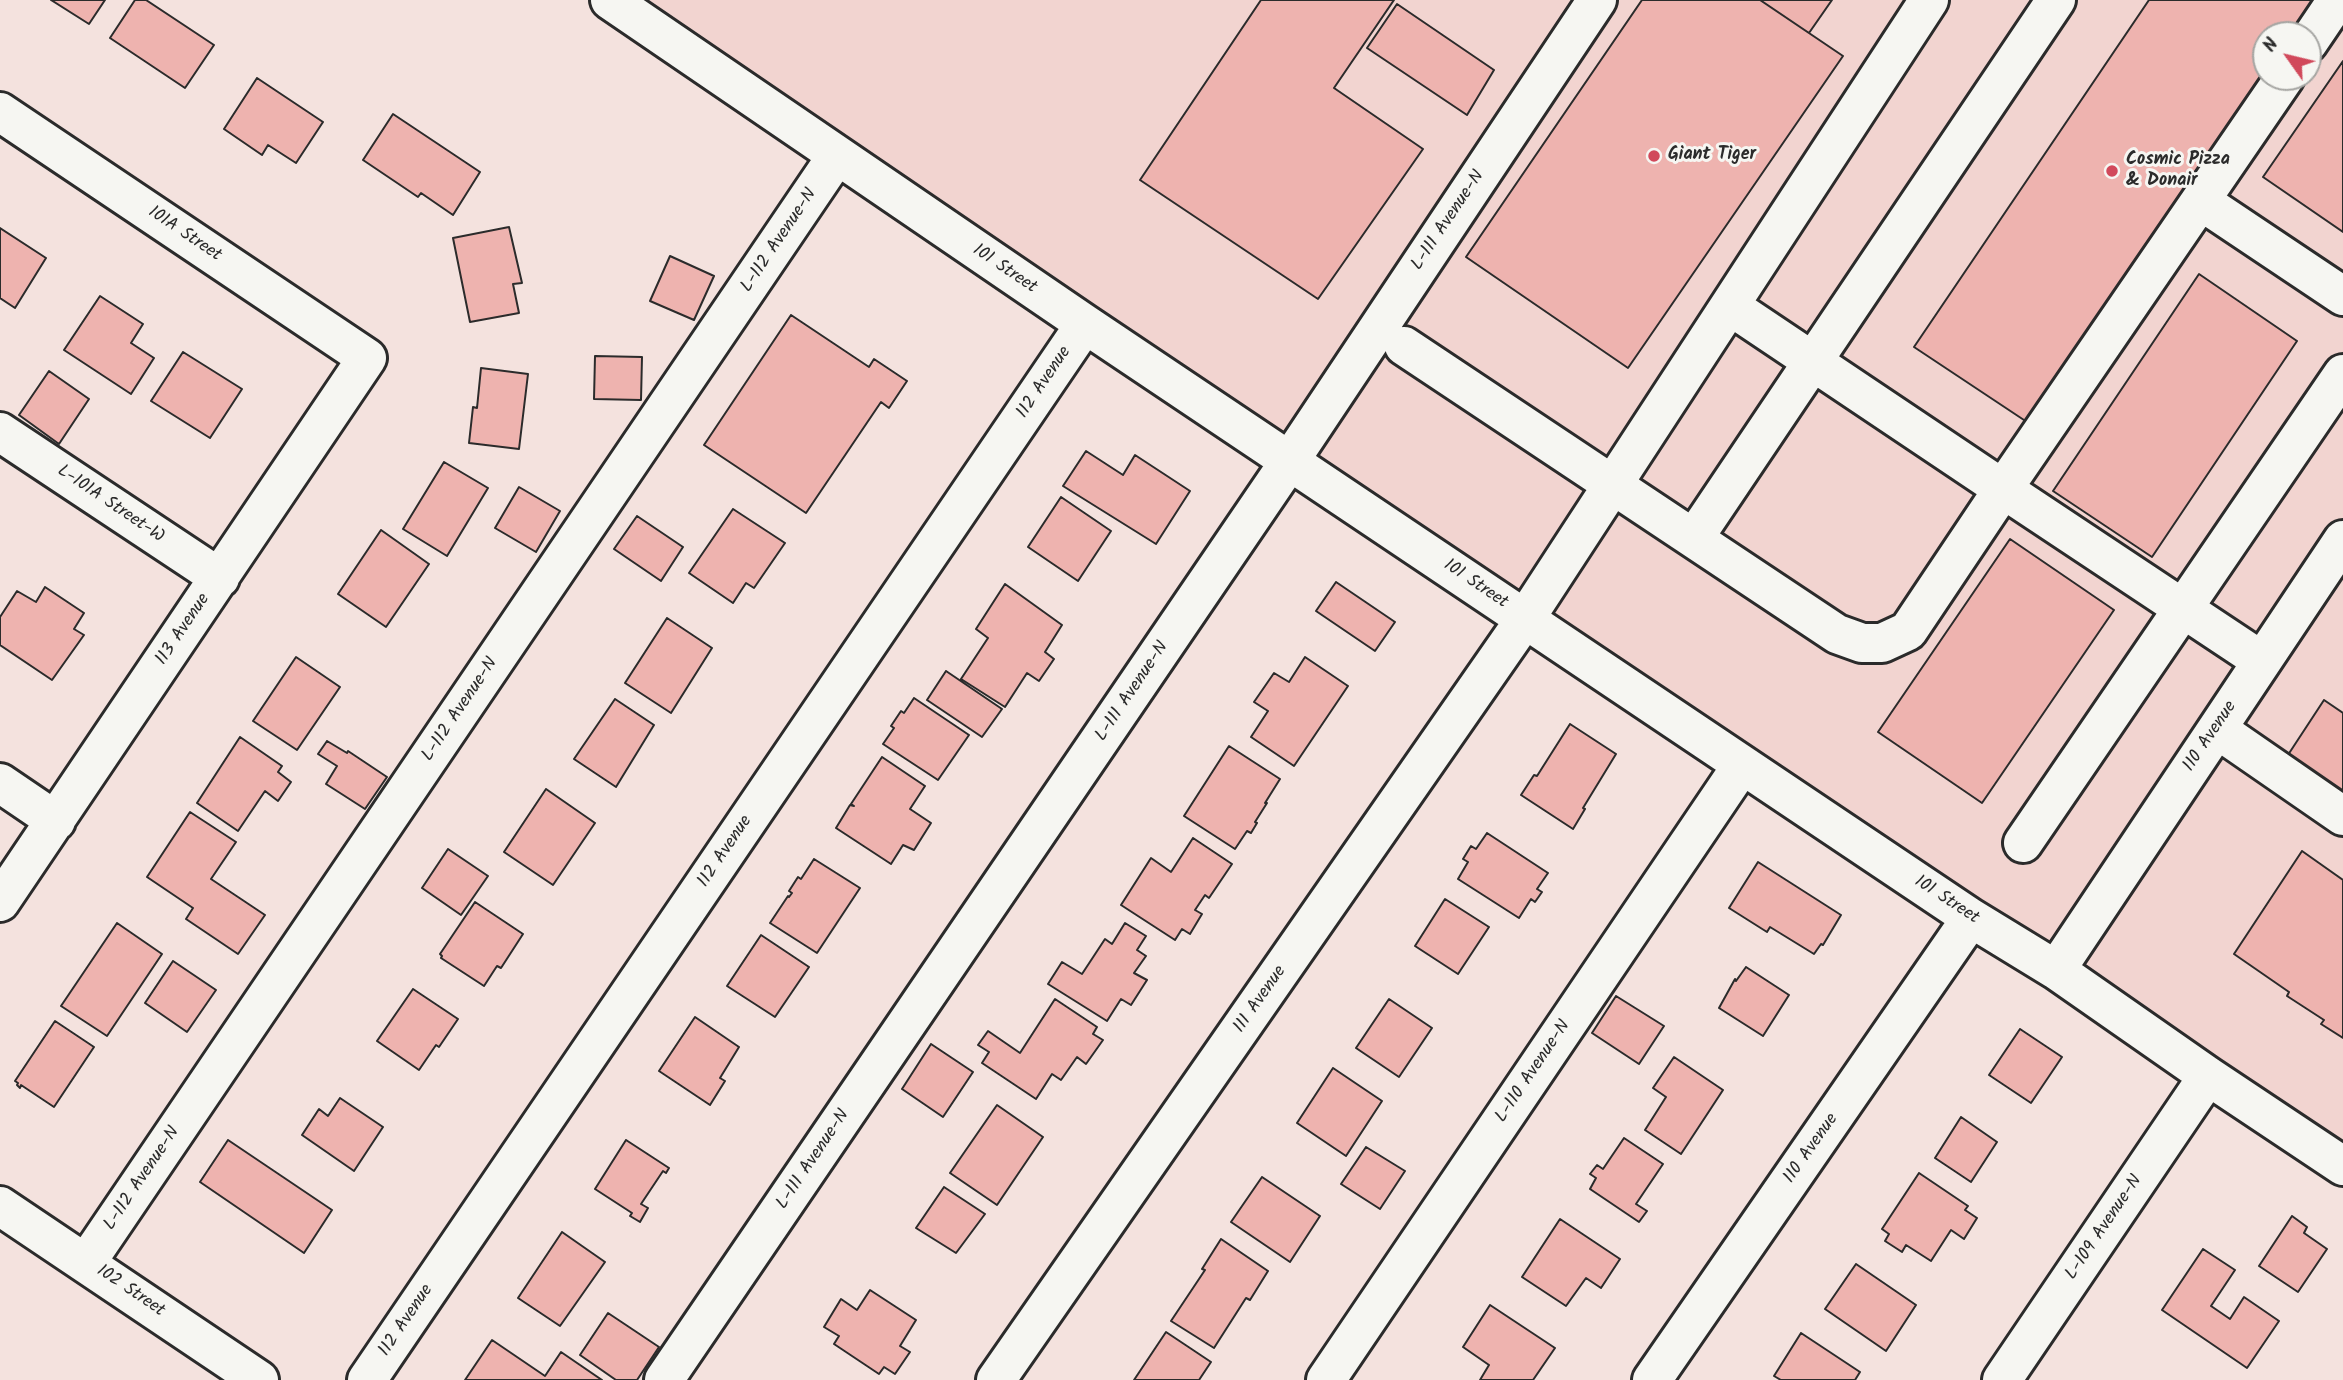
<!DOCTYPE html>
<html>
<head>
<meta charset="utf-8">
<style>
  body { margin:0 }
  #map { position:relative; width:2343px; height:1380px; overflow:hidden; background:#f4e2de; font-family:Kalam,sans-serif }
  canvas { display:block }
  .north { position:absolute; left:2252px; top:21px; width:70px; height:70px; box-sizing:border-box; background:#f6f6f2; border:2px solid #a5a5a2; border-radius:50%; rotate:304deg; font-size:19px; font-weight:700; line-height:28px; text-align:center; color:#2b2b2b }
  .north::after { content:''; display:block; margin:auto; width:24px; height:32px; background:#d1495b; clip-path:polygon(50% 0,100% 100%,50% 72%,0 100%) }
</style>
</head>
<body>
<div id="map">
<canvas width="2343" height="1380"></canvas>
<div class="north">N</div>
</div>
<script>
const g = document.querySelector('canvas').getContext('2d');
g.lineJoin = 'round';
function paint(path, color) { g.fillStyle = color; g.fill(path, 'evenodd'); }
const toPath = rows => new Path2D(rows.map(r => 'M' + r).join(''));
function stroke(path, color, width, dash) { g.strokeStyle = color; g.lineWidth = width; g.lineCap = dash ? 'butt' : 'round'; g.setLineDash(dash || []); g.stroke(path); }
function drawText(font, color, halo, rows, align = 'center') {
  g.font = font + ' Kalam,sans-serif'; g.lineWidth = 6; g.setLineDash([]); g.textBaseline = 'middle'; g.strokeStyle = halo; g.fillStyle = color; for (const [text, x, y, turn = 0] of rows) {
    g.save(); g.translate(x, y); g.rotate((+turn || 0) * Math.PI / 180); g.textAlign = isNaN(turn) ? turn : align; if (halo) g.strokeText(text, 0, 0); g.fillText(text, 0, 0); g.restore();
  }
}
const built = toPath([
  [611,0,2343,0,2343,1164],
  [2266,35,2308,35,2308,77,2266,77]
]);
const building = toPath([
  [51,0,105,0,89,24,51,0],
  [135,0,146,0,214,45,185,88,110,38,135,0],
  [1261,0,1394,0,1334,88,1423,149,1318,299,1140,180,1261,0],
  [1642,0,1760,0,1843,56,1628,368,1466,257,1642,0],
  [1760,0,1832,0,1809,33,1760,0],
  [2149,0,2328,0,2304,35,2266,35,2266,77,2036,428,1914,347,2149,0],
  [1397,4,1494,70,1467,115,1367,48,1397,4],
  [2343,61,2343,232,2263,177,2343,61],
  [257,78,323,122,296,163,268,145,262,155,224,129,257,78],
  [393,114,480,172,453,215,421,193,418,197,363,160,393,114],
  [509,227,522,283,513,284,519,313,470,322,453,238,509,227],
  [0,228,46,258,15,308,0,298,0,228],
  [670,256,714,276,694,320,650,301,670,256],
  [2199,274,2297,341,2152,557,2053,491,2199,274],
  [100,296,143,324,131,343,154,358,131,394,64,350,100,296],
  [791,315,869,367,874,359,907,381,889,408,881,402,806,513,704,445,791,315],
  [183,352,242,389,210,438,151,401,183,352],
  [595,356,642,357,641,400,594,399,595,356],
  [481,368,528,374,519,449,469,443,473,407,477,408,481,368],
  [49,371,89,399,59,444,19,415,49,371],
  [1086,451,1123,475,1135,455,1190,491,1156,544,1063,486,1086,451],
  [444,462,488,488,447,556,403,529,444,462],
  [519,487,560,511,536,552,495,528,519,487],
  [1061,497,1111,531,1078,581,1028,547,1061,497],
  [733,509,785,543,754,588,746,583,733,603,689,573,733,509],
  [637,516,683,547,661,581,614,549,637,516],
  [381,530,429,564,386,627,338,594,381,530],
  [2010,539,2114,610,1982,803,1878,732,2010,539],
  [1336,582,1395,622,1375,651,1316,611,1336,582],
  [1005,584,1062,625,1045,652,1054,659,1039,681,1027,673,1005,707,961,679,988,638,976,629,1005,584],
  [45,587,84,613,74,629,84,635,52,680,0,645,0,617,17,591,36,602,45,587],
  [667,618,712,648,671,713,625,683,667,618],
  [296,657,340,687,297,750,253,721,296,657],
  [1305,657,1348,686,1294,766,1251,737,1268,711,1254,702,1274,673,1289,682,1305,657],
  [946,671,1002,709,982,737,927,700,946,671],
  [914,698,969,735,938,780,883,744,894,728,891,726,901,711,904,713,914,698],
  [615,699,654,725,616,787,574,759,615,699],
  [2324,700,2343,713,2343,801,2284,761,2324,700],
  [1570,724,1616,754,1583,808,1585,809,1573,829,1521,795,1534,775,1537,776,1570,724],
  [240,737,282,766,278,772,291,782,278,801,265,791,238,831,197,803,240,737],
  [327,741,347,753,348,751,387,777,365,809,326,784,337,766,318,754,327,741],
  [1229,746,1280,779,1265,803,1267,803,1255,822,1257,823,1251,833,1247,831,1235,849,1184,816,1229,746],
  [882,757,925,786,910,809,931,823,914,850,903,845,891,864,836,828,850,805,854,806,851,804,882,757],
  [546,789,595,823,553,885,504,852,546,789],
  [190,812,236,842,211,879,265,915,238,954,186,919,193,908,147,877,190,812],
  [1487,833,1548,873,1537,889,1542,892,1535,902,1531,899,1519,918,1458,879,1468,862,1463,859,1471,846,1476,849,1487,833],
  [1193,838,1232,864,1209,898,1205,895,1195,910,1202,914,1190,934,1182,929,1175,940,1121,905,1151,858,1171,872,1193,838],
  [448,849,488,876,461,915,422,888,448,849],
  [2302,851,2343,880,2343,1038,2321,1024,2324,1020,2287,996,2289,992,2234,954,2302,851],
  [814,859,860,888,817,953,770,923,788,896,789,897,792,893,789,891,798,877,801,879,814,859],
  [1758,862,1841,915,1823,945,1821,944,1814,954,1770,927,1767,932,1729,908,1758,862],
  [1445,899,1489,927,1458,974,1415,946,1445,899],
  [475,902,523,934,501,968,497,966,484,986,441,958,442,956,440,954,475,902],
  [117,923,162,954,107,1036,61,1006,117,923],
  [1125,923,1146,936,1137,950,1146,956,1134,973,1147,980,1131,1005,1121,999,1107,1021,1048,984,1062,962,1082,974,1105,939,1112,944,1125,923],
  [761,935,809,967,775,1017,727,986,761,935],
  [173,961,216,990,187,1032,145,1003,173,961],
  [1746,967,1789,995,1763,1036,1719,1008,1735,979,1736,981,1746,967],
  [413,989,458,1019,439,1047,436,1045,419,1070,377,1041,413,989],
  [1616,996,1664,1026,1639,1064,1592,1033,1616,996],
  [1055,999,1097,1027,1093,1034,1103,1040,1086,1064,1077,1057,1061,1080,1052,1074,1036,1099,982,1063,989,1052,978,1045,988,1031,1020,1053,1055,999],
  [1389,999,1432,1028,1399,1077,1356,1048,1389,999],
  [695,1017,739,1047,720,1078,725,1081,710,1105,659,1071,695,1017],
  [55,1021,94,1047,54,1107,21,1085,20,1088,17,1085,18,1083,15,1081,55,1021],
  [2020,1029,2062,1057,2031,1103,1989,1075,2020,1029],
  [931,1044,973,1072,943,1117,902,1089,931,1044],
  [1674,1057,1723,1090,1681,1154,1645,1130,1666,1097,1653,1088,1674,1057],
  [1333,1068,1382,1101,1346,1156,1297,1123,1333,1068],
  [340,1098,383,1127,354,1171,302,1135,319,1109,328,1116,340,1098],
  [997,1105,1043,1137,997,1205,950,1173,997,1105],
  [1961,1117,1997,1142,1971,1182,1935,1158,1961,1117],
  [1624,1138,1663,1164,1636,1204,1647,1211,1639,1222,1590,1189,1596,1178,1590,1174,1597,1165,1603,1169,1624,1138],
  [228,1140,332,1210,304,1253,200,1182,228,1140],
  [626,1140,669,1168,666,1173,663,1171,641,1204,648,1208,640,1222,630,1216,632,1213,595,1189,626,1140],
  [1366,1147,1405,1171,1380,1209,1341,1184,1366,1147],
  [1919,1173,1968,1206,1965,1210,1977,1218,1964,1239,1951,1230,1931,1261,1906,1245,1902,1252,1885,1241,1889,1234,1882,1229,1919,1173],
  [1262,1177,1320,1216,1290,1262,1231,1222,1262,1177],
  [944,1187,985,1214,956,1253,916,1228,944,1187],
  [2292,1216,2307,1227,2304,1233,2327,1249,2298,1292,2259,1266,2292,1216],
  [1560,1219,1620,1259,1601,1288,1586,1278,1566,1306,1522,1277,1560,1219],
  [562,1232,605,1262,560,1326,518,1298,562,1232],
  [1221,1239,1268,1271,1250,1300,1246,1298,1214,1348,1171,1321,1205,1270,1202,1269,1221,1239],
  [2203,1249,2235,1270,2211,1306,2230,1319,2244,1297,2279,1321,2247,1368,2162,1310,2203,1249],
  [1856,1264,1916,1305,1886,1351,1825,1309,1856,1264],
  [870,1290,916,1320,900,1346,910,1352,895,1374,884,1367,879,1374,834,1344,839,1336,824,1327,841,1299,857,1310,870,1290],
  [1490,1305,1555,1348,1533,1380,1480,1380,1489,1365,1463,1347,1490,1305],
  [608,1313,659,1347,637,1380,616,1380,580,1355,608,1313],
  [1166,1332,1211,1362,1199,1380,1134,1380,1166,1332],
  [1801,1333,1860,1372,1855,1380,1781,1380,1774,1376,1801,1333],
  [492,1340,545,1376,561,1352,602,1380,465,1380,492,1340]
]);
const minor = toPath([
  [610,0,1085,324,1971,918,2056,970,2208,1076,2343,1166],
  [2308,43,2337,0],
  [0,112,367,358,0,902],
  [2201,201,2343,296],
  [1730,306,2003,489,2285,77],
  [1404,346,1837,634,1862,643,1882,643,1908,631,2003,489,2262,661],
  [0,432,220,578],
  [1694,538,2056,0],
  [2217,729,2343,816],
  [0,783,56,821],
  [2023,843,2343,374],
  [2056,970,2343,540],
  [0,1206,259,1380],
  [86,1263,836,157],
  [367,1380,1085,324],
  [664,1380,1289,462,1597,0],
  [996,1380,1525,619,1929,0],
  [1326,1380,1742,765],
  [1652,1380,1971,918],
  [2002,1380,2208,1076]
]);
const markers = [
  [1654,156,7,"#d1495b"],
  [2112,171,7,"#d1495b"]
];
const poiNames = [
  ["Giant Tiger",1668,156],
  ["Cosmic Pizza",2126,161],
  ["& Donair",2126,182]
];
const streetNames = [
  ["L-111 Avenue-N",1449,221,-56],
  ["101A Street",184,235,34],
  ["L-112 Avenue-N",780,241,-56],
  ["101 Street",1004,270,34],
  ["112 Avenue",1045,383,-56],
  ["L-101A Street-W",110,505,34],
  ["101 Street",1475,585,34],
  ["113 Avenue",184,630,-56],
  ["L-111 Avenue-N",1133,692,-56],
  ["L-112 Avenue-N",461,710,-56],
  ["110 Avenue",2211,737,-56],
  ["112 Avenue",726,852,-56],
  ["101 Street",1946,901,33],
  ["111 Avenue",1261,1000,-55],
  ["L-110 Avenue-N",1534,1072,-56],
  ["110 Avenue",1812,1149,-55],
  ["L-111 Avenue-N",814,1160,-56],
  ["L-112 Avenue-N",143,1179,-56],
  ["L-109 Avenue-N",2105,1228,-56],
  ["102 Street",130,1292,34],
  ["112 Avenue",407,1321,-56]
];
paint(built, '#f2d4d0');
paint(building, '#eeb3af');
stroke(building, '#2b2b2b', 2);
stroke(minor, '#2b2b2b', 44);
stroke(minor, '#f6f6f2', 38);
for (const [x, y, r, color] of markers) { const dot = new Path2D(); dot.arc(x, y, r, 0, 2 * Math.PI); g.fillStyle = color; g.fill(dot); stroke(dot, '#f6f6f2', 2.5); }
drawText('bold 18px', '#2b2b2b', '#f6f6f2', poiNames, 'left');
drawText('18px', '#2b2b2b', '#f6f6f2', streetNames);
</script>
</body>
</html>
